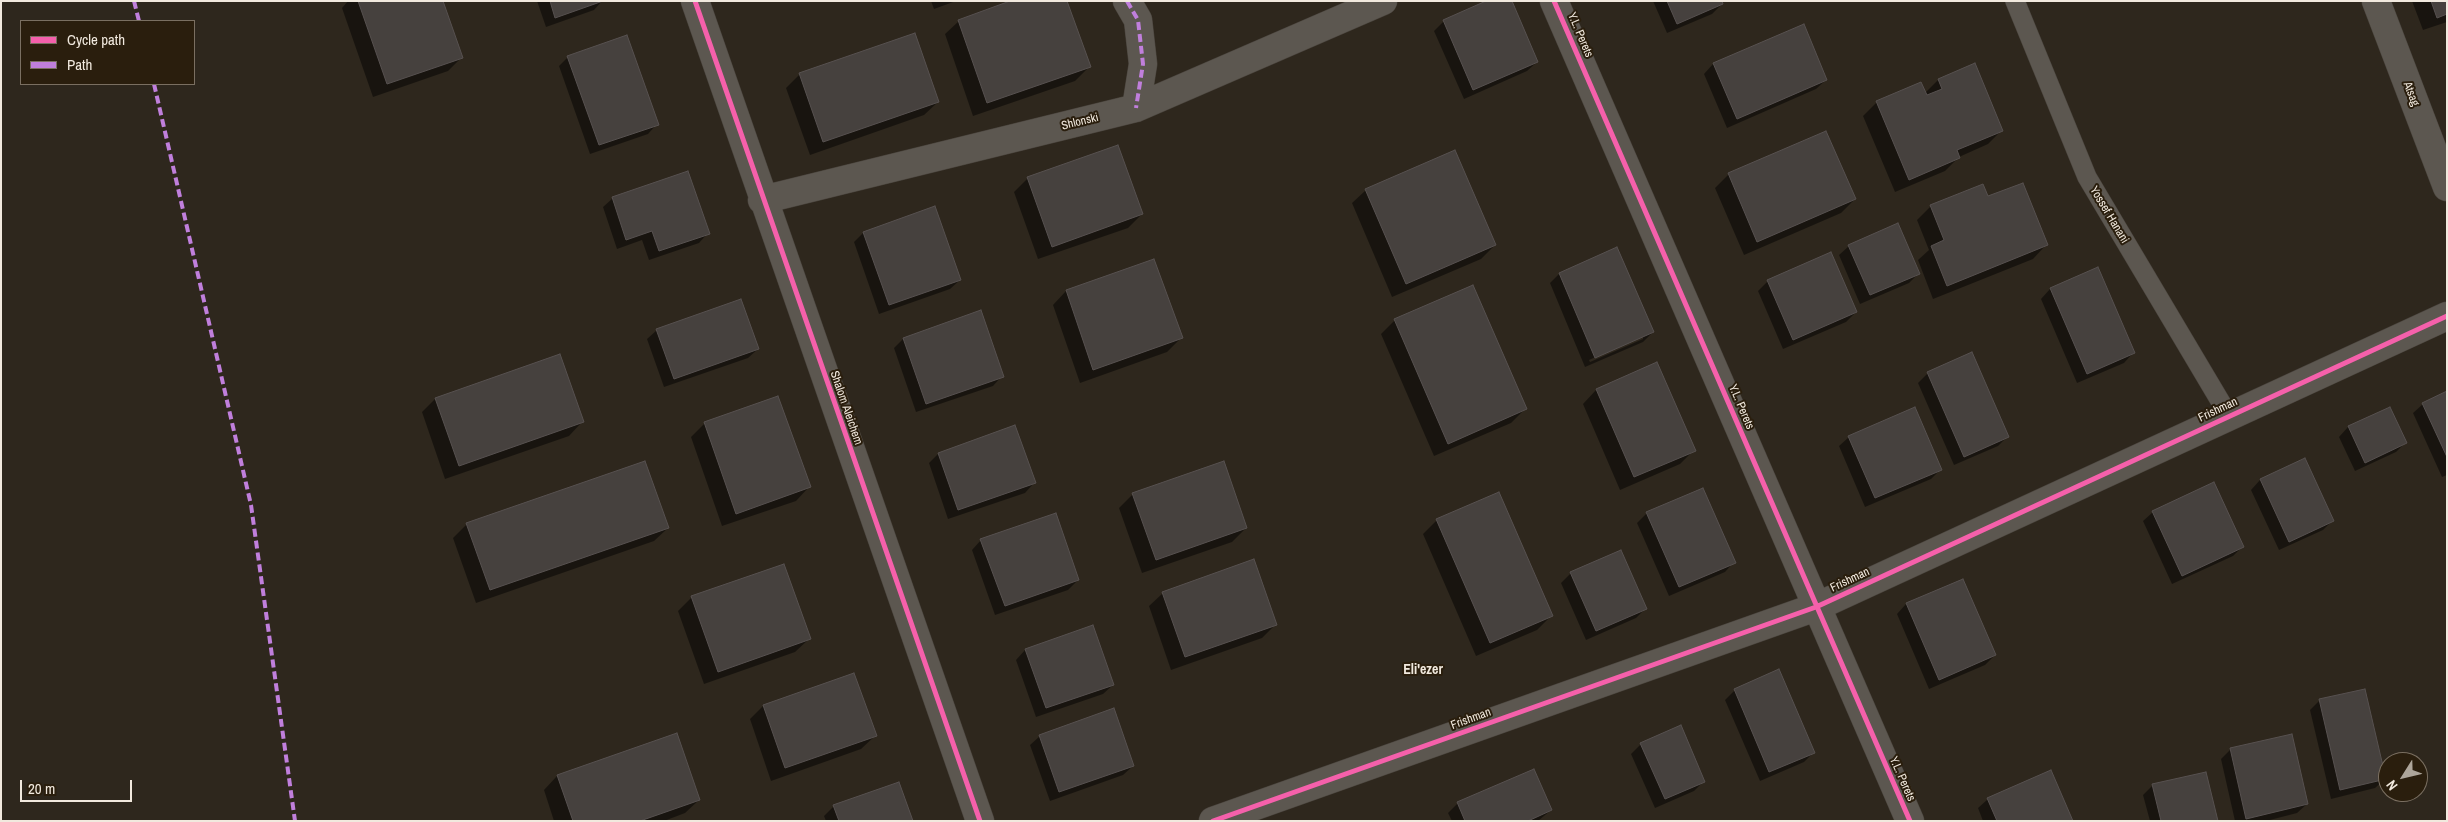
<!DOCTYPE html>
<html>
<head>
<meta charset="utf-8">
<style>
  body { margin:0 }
  #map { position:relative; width:2448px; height:822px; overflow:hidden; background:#2e271d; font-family:"Archivo Narrow",sans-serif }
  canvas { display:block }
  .frame { position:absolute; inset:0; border:2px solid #f1e9de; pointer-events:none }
  .legend { position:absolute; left:20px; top:20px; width:175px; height:65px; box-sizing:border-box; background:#2a1e0d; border:1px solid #7a6f61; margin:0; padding:6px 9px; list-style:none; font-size:15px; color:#f1e9de }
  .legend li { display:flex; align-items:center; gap:10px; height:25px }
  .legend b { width:25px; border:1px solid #7a6f61 }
  .north { position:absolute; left:2378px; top:752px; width:50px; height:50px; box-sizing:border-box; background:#2a1e0d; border:1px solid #7a6f61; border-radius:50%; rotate:234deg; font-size:14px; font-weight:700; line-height:20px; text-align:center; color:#f1e9de }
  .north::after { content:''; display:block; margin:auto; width:18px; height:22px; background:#ada59a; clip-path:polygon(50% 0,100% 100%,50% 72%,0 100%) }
  .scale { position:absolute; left:20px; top:780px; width:112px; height:22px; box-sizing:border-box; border:2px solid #f1e9de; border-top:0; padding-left:6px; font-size:15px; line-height:18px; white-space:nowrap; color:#f1e9de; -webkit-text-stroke:4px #2a1e0d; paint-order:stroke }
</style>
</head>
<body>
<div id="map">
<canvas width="2448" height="822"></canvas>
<div class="frame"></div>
<ul class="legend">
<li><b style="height:6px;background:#f560ab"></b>Cycle path</li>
<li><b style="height:6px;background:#c07fdc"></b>Path</li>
</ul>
<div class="north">N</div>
<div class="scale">20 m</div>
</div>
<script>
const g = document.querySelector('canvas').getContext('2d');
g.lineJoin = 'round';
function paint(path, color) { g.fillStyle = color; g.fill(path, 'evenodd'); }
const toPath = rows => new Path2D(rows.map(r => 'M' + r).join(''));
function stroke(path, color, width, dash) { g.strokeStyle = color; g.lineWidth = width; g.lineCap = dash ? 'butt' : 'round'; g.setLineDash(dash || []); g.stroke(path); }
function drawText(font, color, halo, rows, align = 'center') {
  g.font = font + ' "Archivo Narrow",sans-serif'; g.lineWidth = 4; g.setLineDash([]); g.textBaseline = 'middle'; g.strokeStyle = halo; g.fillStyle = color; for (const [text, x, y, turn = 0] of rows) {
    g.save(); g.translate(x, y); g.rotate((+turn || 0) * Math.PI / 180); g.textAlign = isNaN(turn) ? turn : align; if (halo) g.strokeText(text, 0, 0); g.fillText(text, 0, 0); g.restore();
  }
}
const shadow = toPath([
  [348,1,442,1,462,57,448,71,373,97,342,8],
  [537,1,602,1,594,10,546,27],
  [931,1,956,1,934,9],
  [1653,1,1720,1,1722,4,1712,14,1667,33],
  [2412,1,2447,1,2447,22,2423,30],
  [959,21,1089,67,1075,81,973,116,945,34],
  [1444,21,1537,62,1527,71,1464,99,1434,31],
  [1803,26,1826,80,1816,89,1727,128,1704,74,1713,64],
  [914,34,938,102,924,115,810,155,786,88,799,75],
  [568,57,657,124,648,134,590,154,559,66],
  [1974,65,2002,130,1988,144,1959,157,1945,171,1895,192,1863,116,1877,102,1925,93,1938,80],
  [1826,132,1855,199,1841,213,1744,255,1715,188,1729,174],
  [1028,178,1142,214,1128,228,1038,259,1014,192],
  [1366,190,1495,245,1481,259,1392,297,1352,203],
  [613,198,708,233,699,243,649,260,642,240,617,249,603,207],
  [1988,198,2046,245,2033,259,1933,299,1918,260,1929,250,1917,220,1931,206],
  [863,233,960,280,950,289,879,314,854,242],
  [1849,246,1918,274,1909,283,1860,304,1839,255],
  [1616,249,1653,332,1643,342,1585,367,1550,283,1559,274],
  [1643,336,1643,339,1590,362,1589,360],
  [2097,269,2133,353,2124,363,2077,383,2041,299,2050,289],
  [1768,281,1856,312,1846,322,1783,349,1758,291],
  [1066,291,1181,338,1167,352,1080,383,1053,305],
  [1395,320,1525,409,1511,423,1434,456,1381,334],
  [657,330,758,349,748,358,664,387,647,339],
  [903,339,1002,376,993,386,916,412,894,348],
  [1928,373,2007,437,1998,446,1954,465,1918,383],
  [1596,390,1694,450,1680,464,1620,490,1583,404],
  [2447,392,2447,475,2442,477,2413,413,2423,404],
  [435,399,582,422,569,436,445,479,422,412],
  [2389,409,2405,443,2396,452,2355,471,2339,437,2348,427],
  [705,423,809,487,796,501,722,526,691,437],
  [1849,437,1941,469,1931,479,1865,507,1839,446],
  [938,454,1034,483,1025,493,948,519,929,463],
  [2304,460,2333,520,2323,530,2279,550,2251,490,2260,480],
  [1133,494,1246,528,1232,542,1142,573,1119,508],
  [2153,512,2242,547,2233,556,2172,584,2143,521],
  [1647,513,1734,562,1725,572,1669,596,1637,523],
  [1437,520,1551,616,1537,630,1476,656,1423,534],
  [467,524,668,528,654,541,476,603,453,538],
  [981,540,1078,580,1068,590,995,615,972,550],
  [1571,573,1645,609,1636,618,1586,640,1561,583],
  [1962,580,1995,655,1985,665,1929,689,1897,614,1906,604],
  [1163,593,1276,624,1262,638,1171,670,1149,606],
  [692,597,809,639,795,652,704,684,678,611],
  [1092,627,1113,685,1103,694,1036,717,1016,660,1025,650],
  [1779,671,1814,752,1804,762,1760,781,1725,700,1735,690],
  [2320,700,2385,779,2375,788,2331,799,2310,710],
  [763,706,875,736,861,749,771,781,750,719],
  [2291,735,2307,804,2297,813,2266,821,2235,821,2221,759,2230,750],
  [1040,736,1133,766,1123,775,1050,801,1030,745],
  [1641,744,1704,781,1694,791,1655,808,1631,754],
  [557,776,699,800,685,813,664,821,554,821,544,790],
  [2153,785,2216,821,2150,821,2143,795],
  [1988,799,2071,821,1983,821,1978,808],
  [1458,803,1551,810,1538,821,1452,821,1448,813],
  [834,806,912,821,826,821,824,816]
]);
const building = toPath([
  [358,1,443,1,463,58,387,84,358,1],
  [550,1,603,1,555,18,550,1],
  [1010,1,1067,1,1091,67,987,103,958,20,1010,1],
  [1486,1,1512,1,1538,62,1473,90,1443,20,1486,1],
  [1667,1,1722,1,1723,4,1677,24,1667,1],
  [2431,1,2447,1,2447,14,2437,18,2431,1],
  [1804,24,1827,80,1737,119,1713,63,1804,24],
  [915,33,939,102,823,142,799,73,915,33],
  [627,35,659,125,599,145,567,56,627,35],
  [1975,63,2003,131,1957,150,1960,158,1909,180,1876,101,1921,82,1927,95,1942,89,1938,79,1975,63],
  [1826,131,1856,199,1757,242,1728,173,1826,131],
  [1118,145,1143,214,1052,247,1027,177,1118,145],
  [1455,150,1496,245,1406,284,1365,189,1455,150],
  [688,171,710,234,659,251,652,231,626,240,612,197,688,171],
  [2023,183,2048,245,1947,286,1931,246,1944,240,1930,205,1983,184,1988,196,2023,183],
  [935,206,961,280,889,305,863,232,935,206],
  [1898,223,1920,274,1870,295,1848,245,1898,223],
  [1617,247,1654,332,1595,358,1559,273,1617,247],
  [1831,252,1857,312,1793,340,1767,280,1831,252],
  [1154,259,1183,338,1093,370,1066,290,1154,259],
  [2098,267,2135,353,2087,374,2050,288,2098,267],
  [1473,285,1527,409,1448,444,1394,319,1473,285],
  [741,299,759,349,674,379,656,329,741,299],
  [981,310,1004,377,926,404,903,338,981,310],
  [1972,352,2009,437,1964,457,1927,372,1972,352],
  [560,354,584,422,459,466,435,398,560,354],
  [1657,362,1696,451,1634,477,1596,389,1657,362],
  [2447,391,2447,457,2422,403,2447,391],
  [778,396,811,487,736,514,704,422,778,396],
  [1915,407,1942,470,1875,498,1848,436,1915,407],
  [2390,407,2407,443,2365,463,2348,426,2390,407],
  [1015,425,1036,483,958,510,938,453,1015,425],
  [2305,458,2334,521,2289,542,2260,479,2305,458],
  [645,461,669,528,490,590,466,523,645,461],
  [1224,461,1247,528,1156,560,1132,493,1224,461],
  [2214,482,2244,547,2182,576,2152,511,2214,482],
  [1703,488,1736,563,1679,587,1646,512,1703,488],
  [1499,492,1553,616,1490,643,1436,519,1499,492],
  [1056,513,1079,580,1005,606,980,539,1056,513],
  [1621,550,1647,609,1596,631,1570,572,1621,550],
  [1254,559,1277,625,1185,657,1162,592,1254,559],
  [784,564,811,639,718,672,691,596,784,564],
  [1963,579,1996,655,1939,680,1906,603,1963,579],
  [1093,625,1114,685,1046,708,1025,649,1093,625],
  [1779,669,1815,753,1769,772,1734,689,1779,669],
  [854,673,877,736,785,768,763,705,854,673],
  [2365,689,2386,779,2340,790,2319,699,2365,689],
  [1114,708,1134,766,1059,792,1039,735,1114,708],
  [1681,725,1705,782,1665,799,1640,743,1681,725],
  [677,733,700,800,640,821,573,821,557,775,677,733],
  [2292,734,2308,804,2246,819,2230,748,2292,734],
  [1534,769,1552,810,1528,821,1465,821,1457,802,1534,769],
  [2051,770,2073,821,1997,821,1987,798,2051,770],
  [2206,772,2218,821,2161,821,2152,784,2206,772],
  [899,782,913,821,839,821,833,805,899,782]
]);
const service = toPath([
  [2015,1,2087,177,2229,416]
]);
const minor = toPath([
  [695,1,980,821],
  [1127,1,1138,20,1143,64,1136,108],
  [1554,1,1910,821],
  [2376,1,2447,187],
  [762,200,1136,108,1383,1],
  [1213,821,1816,607,2447,316]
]);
const quiet = toPath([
  [134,1,139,21],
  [1127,1,1138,20,1143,64,1136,108],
  [154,84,251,505,295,821]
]);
const cycleway = toPath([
  [695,1,980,821],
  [1554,1,1910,821],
  [1213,821,1816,607,2447,316]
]);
const streetNames = [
  ["Y.L. Perets",1580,35,67],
  ["Atsag",2411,94,69],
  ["Shlonski",1080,122,-14],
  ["Yossef Hanani",2109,215,59],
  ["Y.L. Perets",1741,407,67],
  ["Shalom Aleichem",846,408,71],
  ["Frishman",2218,410,-25],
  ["Frishman",1850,580,-25],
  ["Frishman",1471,719,-20],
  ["Y.L. Perets",1902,779,66]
];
const neighbourhoodNames = [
  ["Eli'ezer",1423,670]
];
paint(shadow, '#0007');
paint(building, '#46413e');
stroke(building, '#575150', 1);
stroke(service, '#49433c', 20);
stroke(minor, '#49433c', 29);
stroke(service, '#5c5750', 19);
stroke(minor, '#5c5750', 28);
stroke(quiet, '#c07fdc', 4, [8, 4]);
stroke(cycleway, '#f560ab', 5);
drawText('12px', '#f1e9de', '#2a1e0d', streetNames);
drawText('bold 14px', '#f1e9de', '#2a1e0d', neighbourhoodNames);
</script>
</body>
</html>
